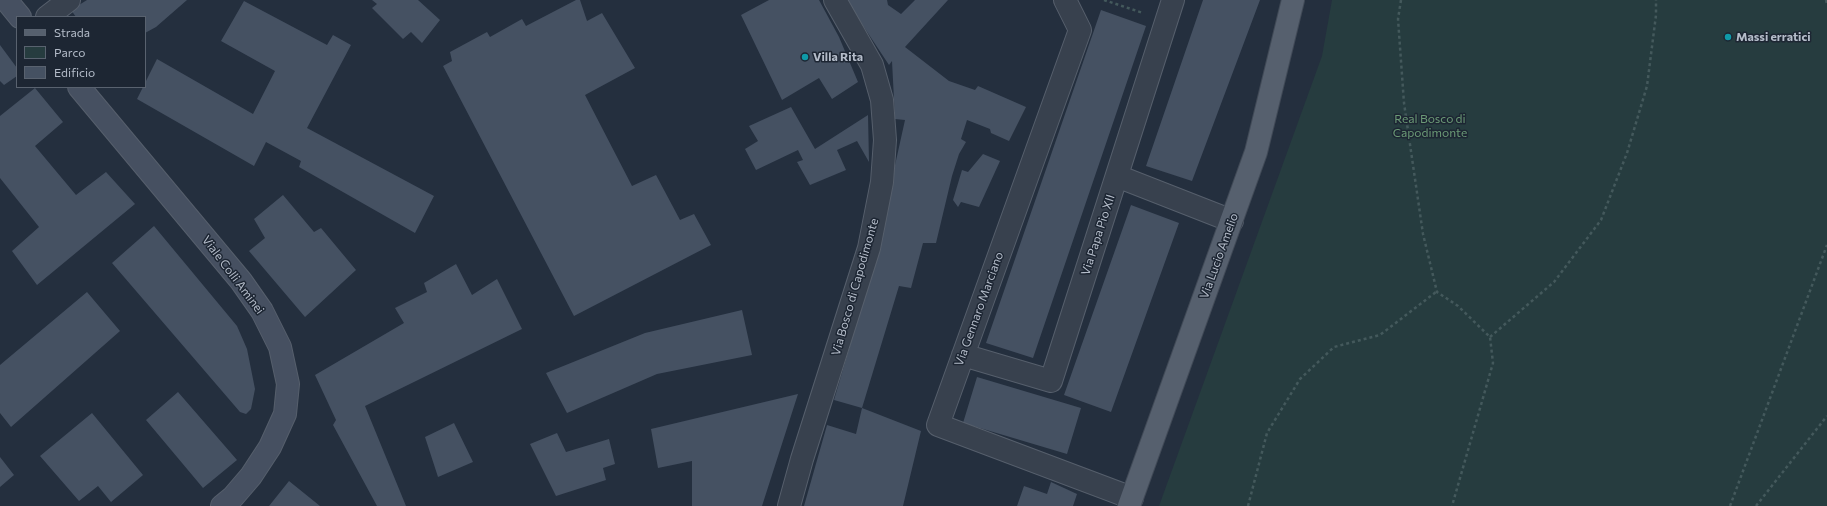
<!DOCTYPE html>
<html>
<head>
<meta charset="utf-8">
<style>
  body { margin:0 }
  #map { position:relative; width:1827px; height:506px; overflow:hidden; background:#242f3e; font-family:Commissioner,sans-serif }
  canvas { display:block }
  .legend { position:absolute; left:16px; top:16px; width:130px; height:72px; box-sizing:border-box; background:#1d2633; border:1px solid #59626f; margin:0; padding:5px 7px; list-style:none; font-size:12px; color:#b4bcc9 }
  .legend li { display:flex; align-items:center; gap:8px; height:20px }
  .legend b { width:20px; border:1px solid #59626f }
</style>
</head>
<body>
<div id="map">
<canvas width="1827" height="506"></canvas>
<ul class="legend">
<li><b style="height:5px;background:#56606e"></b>Strada</li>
<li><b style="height:11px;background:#263c3f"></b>Parco</li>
<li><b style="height:11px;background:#455162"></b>Edificio</li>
</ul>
</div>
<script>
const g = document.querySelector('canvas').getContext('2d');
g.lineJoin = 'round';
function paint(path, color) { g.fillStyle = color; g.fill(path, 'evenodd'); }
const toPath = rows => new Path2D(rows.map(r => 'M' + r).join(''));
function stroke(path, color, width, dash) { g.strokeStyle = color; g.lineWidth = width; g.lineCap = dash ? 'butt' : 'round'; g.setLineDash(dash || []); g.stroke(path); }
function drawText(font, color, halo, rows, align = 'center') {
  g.font = font + ' Commissioner,sans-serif'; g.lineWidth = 3; g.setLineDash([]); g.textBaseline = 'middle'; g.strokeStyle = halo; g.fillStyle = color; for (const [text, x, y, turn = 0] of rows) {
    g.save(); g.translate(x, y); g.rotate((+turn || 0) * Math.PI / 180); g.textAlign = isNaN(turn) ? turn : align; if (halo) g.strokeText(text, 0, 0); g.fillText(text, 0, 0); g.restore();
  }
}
const green = toPath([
  [1332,0,1827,0,1827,506,1159,506,1322,56]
]);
const building = toPath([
  [87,0,187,0,156,27,145,33,145,17,76,17,71,10],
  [372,0,418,0,440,20,422,43,411,32,403,39,372,8,377,4],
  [576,0,580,0,587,21,602,13,635,68,585,95,632,186,656,175,680,220,694,214,711,245,574,316,443,66,452,61,450,52,487,32,490,37,522,19,526,26],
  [769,0,819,0,839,37,858,82,832,99,819,78,782,100,741,15],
  [846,0,887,0,888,5,901,14,915,0,948,0,905,47,949,81,975,90,978,86,1026,107,1009,141,991,133,990,129,967,120,961,139,966,142,959,154,952,176,936,243,923,243,911,288,899,286,862,408,834,400,870,278,905,120,895,119,892,61,889,65],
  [1203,0,1260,0,1192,181,1146,166],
  [244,1,327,45,333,35,351,45,307,128,434,196,415,233,299,167,301,161,266,142,254,166,137,99,143,87,145,87,145,83,157,59,253,114,275,71,221,41],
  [1101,10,1146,26,1033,358,986,343],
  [0,45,17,68,17,76,4,85,0,81],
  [35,88,63,122,35,146,76,195,106,172,135,204,37,285,12,251,39,227,0,178,0,116],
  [791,107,815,149,868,115,869,162,857,141,837,150,846,170,810,185,797,162,803,160,798,150,756,170,745,149,758,141,749,126],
  [983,154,1000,161,979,207,961,202,958,207,953,200,962,170,968,172],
  [283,195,314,232,321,228,356,270,305,317,249,251,265,238,254,219],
  [1131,205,1179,223,1111,412,1064,395],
  [154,226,237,326,247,349,255,389,251,409,246,414,240,412,112,263],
  [456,264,472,295,497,279,522,329,365,406,406,506,377,506,333,425,336,420,315,375,404,323,395,308,427,292,424,283],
  [87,292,120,331,11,427,0,413,0,365],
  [742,310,752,355,657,374,567,413,546,373,645,333],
  [977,377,1081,408,1067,454,963,423],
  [178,392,237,460,203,488,146,420],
  [798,394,762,506,692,506,692,461,658,468,651,429],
  [862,408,921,431,903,506,804,506,827,425,856,434],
  [92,413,143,475,111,502,98,486,79,501,40,456],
  [454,423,473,462,438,477,425,437],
  [557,433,566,452,609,439,615,464,603,468,606,480,556,496,530,444],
  [0,457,14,475,0,487],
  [289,481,320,506,269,506],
  [1051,482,1077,494,1073,506,1017,506,1024,486,1047,494]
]);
const path = toPath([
  [1104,0,1143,13],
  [1401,0,1398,19,1404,103,1423,234,1437,292,1458,306,1490,337,1493,363,1452,506],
  [1826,0,1827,4],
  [1490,337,1554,282,1601,220,1627,153,1647,86,1656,15,1656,0],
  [1248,506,1267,433,1300,379,1334,347,1380,335,1436,292],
  [1730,506,1827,245],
  [1756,506,1827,416]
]);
const minor = toPath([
  [1065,0,1080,30,938,425,1132,498],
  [47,17,69,0],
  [1117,176,1232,221],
  [963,355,1051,381,1173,0],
  [789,506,802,459,869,248,882,182,885,140,882,100,872,65,835,0]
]);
const secondary = toPath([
  [6,0,20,17],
  [79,87,241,281,262,311,280,347,288,384,285,414,270,447,251,476,233,497,222,506]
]);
const primary = toPath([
  [1129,506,1256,152,1293,0]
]);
const markers = [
  [1728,37,4,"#0f9aa8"],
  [805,57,4,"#0f9aa8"]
];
const poiNames = [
  ["Massi erratici",1736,37],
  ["Villa Rita",813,57]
];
const parkNames = [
  ["Real Bosco di",1430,119],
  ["Capodimonte",1430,133]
];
const streetNames = [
  ["Via Papa Pio XII",1098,235,-72],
  ["Via Lucio Amelio",1219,256,-70],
  ["Viale Colli Aminei",233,275,53],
  ["Via Bosco di Capodimonte",855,287,-74],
  ["Via Gennaro Marciano",979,309,-70]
];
paint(green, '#263c3f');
paint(building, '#455162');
stroke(minor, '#565f6c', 24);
stroke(secondary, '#565f6c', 24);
stroke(primary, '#414a57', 24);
stroke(path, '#44595c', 2.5, [3, 3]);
stroke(minor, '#38414e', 22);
stroke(secondary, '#465061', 22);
stroke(primary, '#56606e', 22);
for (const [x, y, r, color] of markers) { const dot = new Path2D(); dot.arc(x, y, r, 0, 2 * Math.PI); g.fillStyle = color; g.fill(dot); stroke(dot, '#1d2633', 1.5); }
drawText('bold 12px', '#b4bcc9', '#1d2633', poiNames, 'left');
drawText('12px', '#6b9a76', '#1d2633', parkNames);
drawText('12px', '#b4bcc9', '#1d2633', streetNames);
</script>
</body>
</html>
